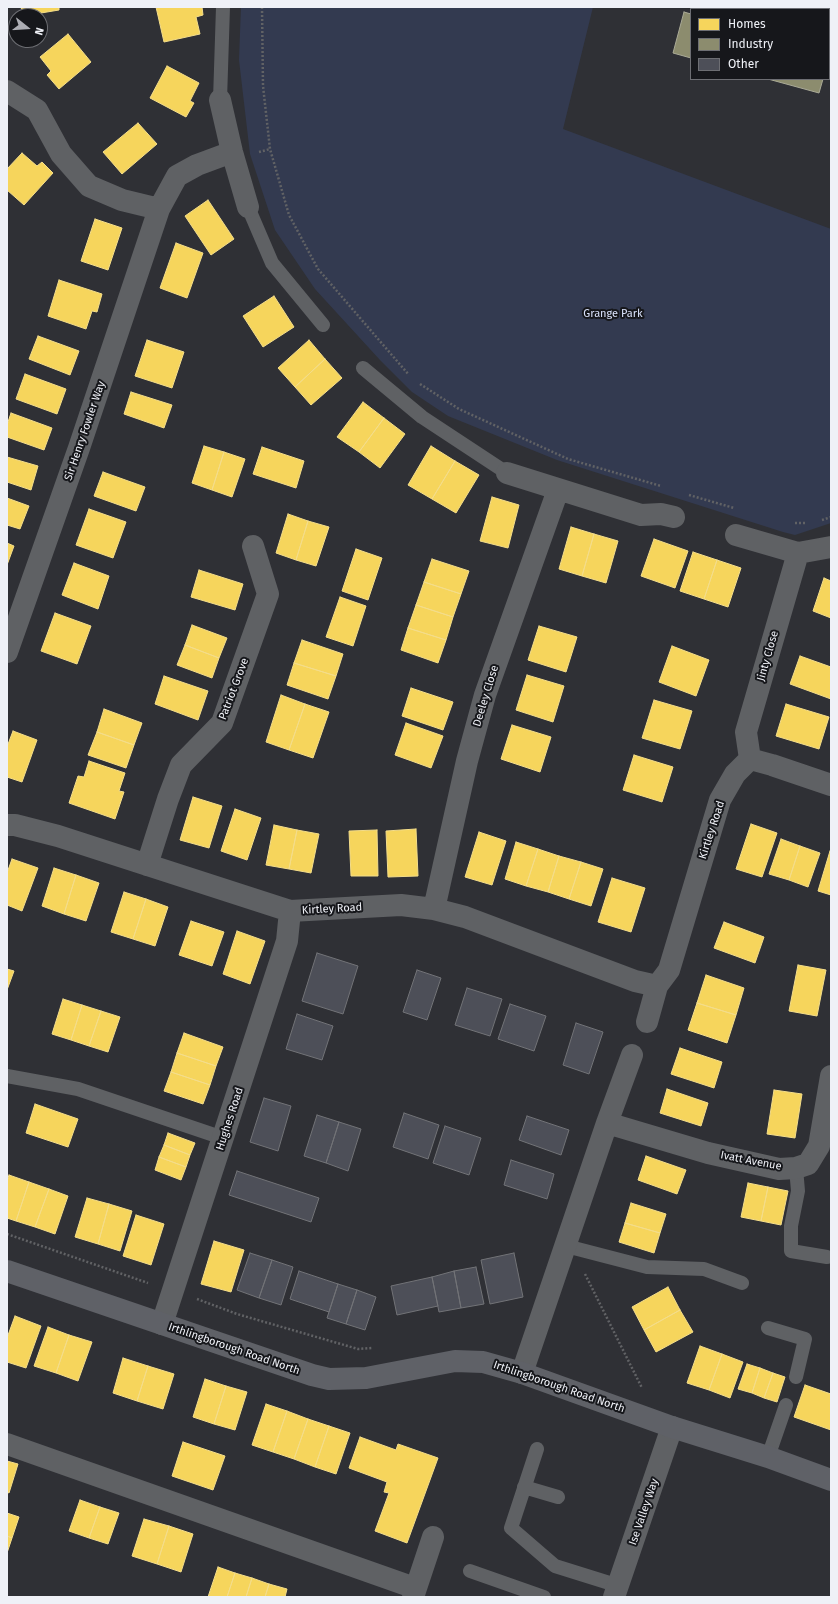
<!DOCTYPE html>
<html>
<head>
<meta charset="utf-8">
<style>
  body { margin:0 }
  #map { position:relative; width:838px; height:1604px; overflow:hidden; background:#2f3035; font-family:"Fira Sans",sans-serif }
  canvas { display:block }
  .frame { position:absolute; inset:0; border:8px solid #eff1f7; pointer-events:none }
  .legend { position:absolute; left:690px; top:8px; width:140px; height:72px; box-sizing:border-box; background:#16171b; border:1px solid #6d6e73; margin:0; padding:5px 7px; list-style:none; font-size:12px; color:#eff1f7 }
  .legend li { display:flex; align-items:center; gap:8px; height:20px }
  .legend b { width:20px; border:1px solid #6d6e73 }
  .north { position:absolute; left:8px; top:8px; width:40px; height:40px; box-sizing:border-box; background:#16171b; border:1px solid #6d6e73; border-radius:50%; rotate:107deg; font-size:11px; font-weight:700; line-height:16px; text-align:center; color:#eff1f7 }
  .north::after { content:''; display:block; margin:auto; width:14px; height:18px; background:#acadb3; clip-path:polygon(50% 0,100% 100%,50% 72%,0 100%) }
</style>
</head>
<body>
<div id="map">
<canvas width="838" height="1604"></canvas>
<div class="frame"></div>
<ul class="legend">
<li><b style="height:11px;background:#f6d55c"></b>Homes</li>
<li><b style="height:11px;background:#8c8c6e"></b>Industry</li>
<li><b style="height:11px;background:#4d4f58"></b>Other</li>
</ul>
<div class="north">N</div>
</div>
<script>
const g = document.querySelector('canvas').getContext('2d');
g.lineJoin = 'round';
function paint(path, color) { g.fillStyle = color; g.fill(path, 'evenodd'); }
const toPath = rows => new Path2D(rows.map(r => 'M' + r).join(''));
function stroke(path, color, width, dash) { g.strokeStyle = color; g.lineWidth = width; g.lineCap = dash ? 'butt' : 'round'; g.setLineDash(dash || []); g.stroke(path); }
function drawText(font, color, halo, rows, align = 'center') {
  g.font = font + ' "Fira Sans",sans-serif'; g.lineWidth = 4; g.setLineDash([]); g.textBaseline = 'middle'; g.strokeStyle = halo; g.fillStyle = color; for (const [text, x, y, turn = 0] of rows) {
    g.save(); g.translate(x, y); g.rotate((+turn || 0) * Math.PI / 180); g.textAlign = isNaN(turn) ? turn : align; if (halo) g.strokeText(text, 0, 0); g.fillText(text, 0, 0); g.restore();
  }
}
const green = toPath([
  [241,7,593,7,563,129,831,229,831,523,795,535,783,532,557,460,448,416,412,392,380,360,315,289,275,230,250,154,239,60]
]);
const homes = toPath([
  [21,7,59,7,59,10,23,16,21,7],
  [156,7,202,7,203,15,196,17,200,34,164,42,156,7],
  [68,34,91,62,59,89,47,75,51,71,40,57,68,34],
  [167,66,199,83,190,101,194,103,186,117,150,98,167,66],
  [138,123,157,144,122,174,103,152,138,123],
  [22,153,37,166,42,162,53,173,24,205,7,190,7,169,22,153],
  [208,200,234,239,211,255,185,216,208,200],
  [95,219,122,228,108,270,81,261,95,219],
  [176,243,203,253,187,298,160,288,176,243],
  [59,280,102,294,97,312,92,311,86,329,48,316,59,280],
  [274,296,294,327,263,347,243,316,274,296],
  [38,336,79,351,70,375,29,359,38,336],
  [147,340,184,352,172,388,135,376,147,340],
  [309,340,325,359,295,387,278,368,309,340],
  [325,359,342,378,311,405,295,387,325,359],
  [25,374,66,389,57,414,16,399,25,374],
  [131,392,172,405,164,428,124,414,131,392],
  [363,402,384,418,359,452,337,437,363,402],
  [11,413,52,428,44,450,7,437,7,425,11,413],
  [384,418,405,434,380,468,359,452,384,418],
  [204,446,224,452,212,490,192,483,204,446],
  [431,446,455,461,432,499,408,485,431,446],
  [262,447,304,461,296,488,253,474,262,447],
  [224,452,245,459,232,497,212,490,224,452],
  [7,457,38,466,31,490,7,482,7,457],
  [455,461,479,475,456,513,432,499,455,461],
  [103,472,145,487,136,511,94,496,103,472],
  [492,497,519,505,508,548,480,541,492,497],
  [7,498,29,506,20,529,7,525,7,498],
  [89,509,126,522,113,558,76,545,89,509],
  [288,514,308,521,296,560,276,553,288,514],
  [308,521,329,527,316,566,296,560,308,521],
  [571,527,594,534,582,576,559,569,571,527],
  [594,534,618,541,606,583,582,576,594,534],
  [654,539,688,551,675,588,641,576,654,539],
  [7,543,14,546,7,565,7,543],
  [356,549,382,558,368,600,342,591,356,549],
  [693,552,717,560,704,599,680,591,693,552],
  [432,559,469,571,461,594,424,582,432,559],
  [717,560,741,568,728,607,704,599,717,560],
  [74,563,109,576,98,609,62,595,74,563],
  [199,570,243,584,235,610,191,597,199,570],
  [824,578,831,581,831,618,813,611,824,578],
  [424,582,461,594,453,617,416,605,424,582],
  [340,597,366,606,353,646,326,637,340,597],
  [416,605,453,617,446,640,408,628,416,605],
  [55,613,91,626,77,664,41,651,55,613],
  [192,625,227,638,219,658,185,645,192,625],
  [539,626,577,637,566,672,528,660,539,626],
  [408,628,446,640,438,663,401,650,408,628],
  [302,640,343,654,336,676,294,663,302,640],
  [185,645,219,658,212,678,177,665,185,645],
  [672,646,709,660,696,696,659,682,672,646],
  [800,656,831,667,831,699,790,684,800,656],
  [294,663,336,676,328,699,287,685,294,663],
  [527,675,564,686,553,722,516,710,527,675],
  [164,676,208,691,198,720,155,704,164,676],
  [411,688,453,702,443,730,402,716,411,688],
  [281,695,305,704,289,750,266,742,281,695],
  [654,700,692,711,680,749,642,738,654,700],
  [305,704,329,712,313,758,289,750,305,704],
  [786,704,829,717,819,749,776,736,786,704],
  [104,709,142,723,134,745,97,732,104,709],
  [406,723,443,736,431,768,395,755,406,723],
  [512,725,551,737,540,772,501,759,512,725],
  [13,731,37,740,22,782,7,777,7,747,13,731],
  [97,732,134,745,126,768,88,755,97,732],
  [634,755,673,767,662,802,623,790,634,755],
  [89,761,125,773,119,791,124,792,115,819,69,803,78,776,84,777,89,761],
  [193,797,222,806,209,848,180,840,193,797],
  [235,809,261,818,247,860,221,851,235,809],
  [751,824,777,833,762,877,736,869,751,824],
  [274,825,297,830,289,869,266,865,274,825],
  [416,829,418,876,388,877,386,831,416,829],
  [297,830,319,834,311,873,289,869,297,830],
  [377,830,378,876,351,876,349,831,377,830],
  [479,832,506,841,492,885,465,877,479,832],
  [781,839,800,846,789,880,769,874,781,839],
  [516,842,538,849,526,886,505,879,516,842],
  [800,846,820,853,808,887,789,880,800,846],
  [538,849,559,856,548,892,526,886,538,849],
  [830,851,831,851,831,895,818,891,830,851],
  [559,856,581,862,569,899,548,892,559,856],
  [12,859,38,868,22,911,7,905,7,873,12,859],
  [581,862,603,869,591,906,569,899,581,862],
  [54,868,76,875,64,914,42,906,54,868],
  [76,875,99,883,86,921,64,914,76,875],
  [612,878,645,888,631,932,598,922,612,878],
  [124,892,146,899,133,939,111,932,124,892],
  [146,899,168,907,155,946,133,939,146,899],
  [191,921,224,932,212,966,179,955,191,921],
  [724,922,764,937,755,963,714,948,724,922],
  [237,931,265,941,250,984,223,974,237,931],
  [798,965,826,970,817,1016,789,1011,798,965],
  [7,969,14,971,7,990,7,969],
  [706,975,744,988,736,1015,697,1003,706,975],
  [63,999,82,1005,71,1040,52,1034,63,999],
  [697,1003,736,1015,727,1043,688,1030,697,1003],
  [82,1005,101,1011,89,1046,71,1040,82,1005],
  [101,1011,120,1017,108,1052,89,1046,101,1011],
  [184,1033,223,1047,216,1066,177,1053,184,1033],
  [680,1048,722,1062,714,1088,671,1074,680,1048],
  [177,1053,216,1066,210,1085,171,1072,177,1053],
  [171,1072,210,1085,203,1104,164,1091,171,1072],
  [667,1089,708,1103,701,1126,660,1113,667,1089],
  [774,1090,802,1094,795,1138,767,1134,774,1090],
  [35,1104,78,1119,68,1147,26,1133,35,1104],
  [168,1133,195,1143,190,1155,164,1145,168,1133],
  [164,1145,190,1155,186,1167,159,1157,164,1145],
  [646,1156,686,1170,677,1194,638,1180,646,1156],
  [159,1157,186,1167,181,1180,155,1170,159,1157],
  [9,1175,29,1182,16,1221,7,1218,7,1181,9,1175],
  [29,1182,49,1189,35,1227,16,1221,29,1182],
  [748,1183,768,1187,761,1221,741,1217,748,1183],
  [768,1187,788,1191,781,1225,761,1221,768,1187],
  [49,1189,68,1196,55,1234,35,1227,49,1189],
  [87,1198,109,1204,98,1244,75,1237,87,1198],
  [631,1203,666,1214,660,1233,625,1223,631,1203],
  [109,1204,132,1211,120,1251,98,1244,109,1204],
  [136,1215,164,1224,151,1265,123,1256,136,1215],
  [625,1223,660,1233,654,1253,619,1242,625,1223],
  [214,1241,244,1250,231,1292,201,1284,214,1241],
  [668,1287,680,1310,644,1330,632,1307,668,1287],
  [680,1310,693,1332,656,1352,644,1330,680,1310],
  [15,1316,41,1326,26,1368,7,1362,7,1338,15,1316],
  [48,1327,69,1335,56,1373,34,1366,48,1327],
  [69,1335,92,1342,78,1381,56,1373,69,1335],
  [700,1346,722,1354,709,1390,687,1383,700,1346],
  [722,1354,743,1362,730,1398,709,1390,722,1354],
  [123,1358,148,1366,137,1401,113,1393,123,1358],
  [747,1364,760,1368,752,1393,738,1389,747,1364],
  [148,1366,174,1374,163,1409,137,1401,148,1366],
  [760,1368,773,1373,764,1398,752,1393,760,1368],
  [773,1373,785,1377,777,1402,764,1398,773,1373],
  [205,1379,226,1386,214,1424,193,1417,205,1379],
  [805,1385,831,1394,831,1430,794,1417,805,1385],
  [226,1386,247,1392,235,1430,214,1424,226,1386],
  [266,1404,287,1411,273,1452,252,1445,266,1404],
  [287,1411,308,1419,294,1459,273,1452,287,1411],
  [308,1419,329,1426,315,1467,294,1459,308,1419],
  [329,1426,350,1433,336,1474,315,1467,329,1426],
  [360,1437,396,1450,398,1444,438,1458,407,1543,375,1531,389,1493,384,1492,387,1482,349,1468,360,1437],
  [183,1442,225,1456,213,1490,172,1476,183,1442],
  [7,1461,18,1464,9,1493,7,1492,7,1461],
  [80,1500,100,1507,89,1538,69,1531,80,1500],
  [100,1507,119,1513,108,1544,89,1538,100,1507],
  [7,1513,19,1517,12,1538,7,1536,7,1513],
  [144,1519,169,1526,157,1564,132,1556,144,1519],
  [169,1526,193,1534,181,1572,157,1564,169,1526],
  [7,1536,12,1538,7,1553,7,1536],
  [218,1567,235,1573,227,1597,208,1597,218,1567],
  [235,1573,252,1578,246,1597,227,1597,235,1573],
  [252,1578,269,1584,265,1597,246,1597,252,1578],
  [269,1584,287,1589,285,1597,265,1597,269,1584]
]);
const industry = toPath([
  [730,7,776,7,783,9,729,9,730,7],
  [684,12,691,14,691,58,673,53,684,12],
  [829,22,831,23,831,50,829,57,829,22],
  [768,79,823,79,819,93,768,79]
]);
const building = toPath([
  [317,953,358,966,343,1014,302,1001,317,953],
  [417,970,441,978,427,1020,403,1012,417,970],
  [467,988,502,999,490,1036,455,1025,467,988],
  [510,1004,546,1016,534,1051,498,1039,510,1004],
  [297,1014,333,1026,322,1060,286,1049,297,1014],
  [576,1023,603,1032,589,1074,563,1065,576,1023],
  [264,1098,291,1106,278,1151,250,1142,264,1098],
  [404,1113,439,1125,428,1159,393,1147,404,1113],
  [317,1115,339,1122,326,1163,304,1156,317,1115],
  [527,1116,569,1130,561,1155,519,1140,527,1116],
  [339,1122,361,1129,348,1171,326,1163,339,1122],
  [445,1126,481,1138,469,1175,433,1163,445,1126],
  [511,1160,554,1174,547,1199,504,1185,511,1160],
  [237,1171,319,1198,311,1222,229,1195,237,1171],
  [250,1253,272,1260,259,1298,237,1290,250,1253],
  [514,1253,523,1297,490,1304,481,1260,514,1253],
  [272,1260,293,1267,281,1305,259,1298,272,1260],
  [476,1267,484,1304,461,1308,454,1271,476,1267],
  [299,1271,338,1284,329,1312,290,1299,299,1271],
  [454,1271,461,1308,439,1312,432,1277,454,1271],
  [432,1277,438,1306,397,1315,391,1286,432,1277],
  [338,1284,357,1290,346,1324,327,1318,338,1284],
  [357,1290,376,1297,365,1330,346,1324,357,1290]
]);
const path = toPath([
  [262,7,263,86,270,149,289,215,318,269,409,375],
  [259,152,270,149],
  [420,384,459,409,568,459,661,486],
  [689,495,734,508],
  [822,520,831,517],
  [795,523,806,523],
  [7,1234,148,1283],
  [585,1274,642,1388],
  [197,1299,237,1314,358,1349,372,1348]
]);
const service = toPath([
  [220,100,223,7],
  [248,207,272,263,323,325],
  [363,368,422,417,507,473],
  [7,1076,78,1089,223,1138],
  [796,1168,798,1191,791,1226,791,1251,827,1257],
  [566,1246,647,1267,704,1269,742,1283],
  [768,1328,805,1339,796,1377],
  [537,1449,511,1528,555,1566,619,1586],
  [768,1457,786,1405],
  [524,1487,558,1497],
  [470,1571,544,1597]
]);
const minor = toPath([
  [7,91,37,110,61,154,89,186,122,200,159,209],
  [220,100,232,152,248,207],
  [507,473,641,515,661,514,674,517],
  [736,535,798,553,831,547],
  [7,652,79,448,159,209,177,176,197,165,232,152],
  [750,759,746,732,798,553],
  [750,759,772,765,831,785],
  [7,825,15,825,58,836,290,911,401,905,434,909,465,917,635,981,657,986],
  [147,865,168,799,181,765,222,723,268,594,253,546],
  [434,909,467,761,485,695,558,490],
  [647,1022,657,986,669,970,720,800,735,774,750,759],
  [607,1123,708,1153,779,1169,796,1168,808,1164,819,1146,831,1076],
  [162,1324,287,941,290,911],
  [522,1373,607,1123,632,1055],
  [7,1444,415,1588],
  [413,1597,433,1537],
  [614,1597,672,1427]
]);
const secondary = toPath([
  [7,1271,312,1375,329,1379,366,1378,455,1361,483,1362,522,1373,672,1427,768,1457,831,1480]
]);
const parkNames = [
  ["Grange Park",613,314]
];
const streetNames = [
  ["Sir Henry Fowler Way",85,431,-71],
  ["Jinty Close",768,656,-74],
  ["Patriot Grove",234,689,-69],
  ["Deeley Close",486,696,-73],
  ["Kirtley Road",712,830,-72],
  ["Kirtley Road",332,909,-3],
  ["Hughes Road",230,1119,-72],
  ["Ivatt Avenue",751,1161,11],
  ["Irthlingborough Road North",234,1349,19],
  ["Irthlingborough Road North",559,1387,19],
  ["Ise Valley Way",644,1512,-71]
];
paint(green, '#333a50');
paint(homes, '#f6d55c');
stroke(homes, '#f4dd8a', 1);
paint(industry, '#8c8c6e');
stroke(industry, '#aaaa97', 1);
paint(building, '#4d4f58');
stroke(building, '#727377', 1);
stroke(path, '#616265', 2.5, [2, 2]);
stroke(service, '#5f6164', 14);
stroke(minor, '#5f6164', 22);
stroke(secondary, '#5f6167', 22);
drawText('11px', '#dae2fb', '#16171b', parkNames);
drawText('11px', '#eff1f7', '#16171b', streetNames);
</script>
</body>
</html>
